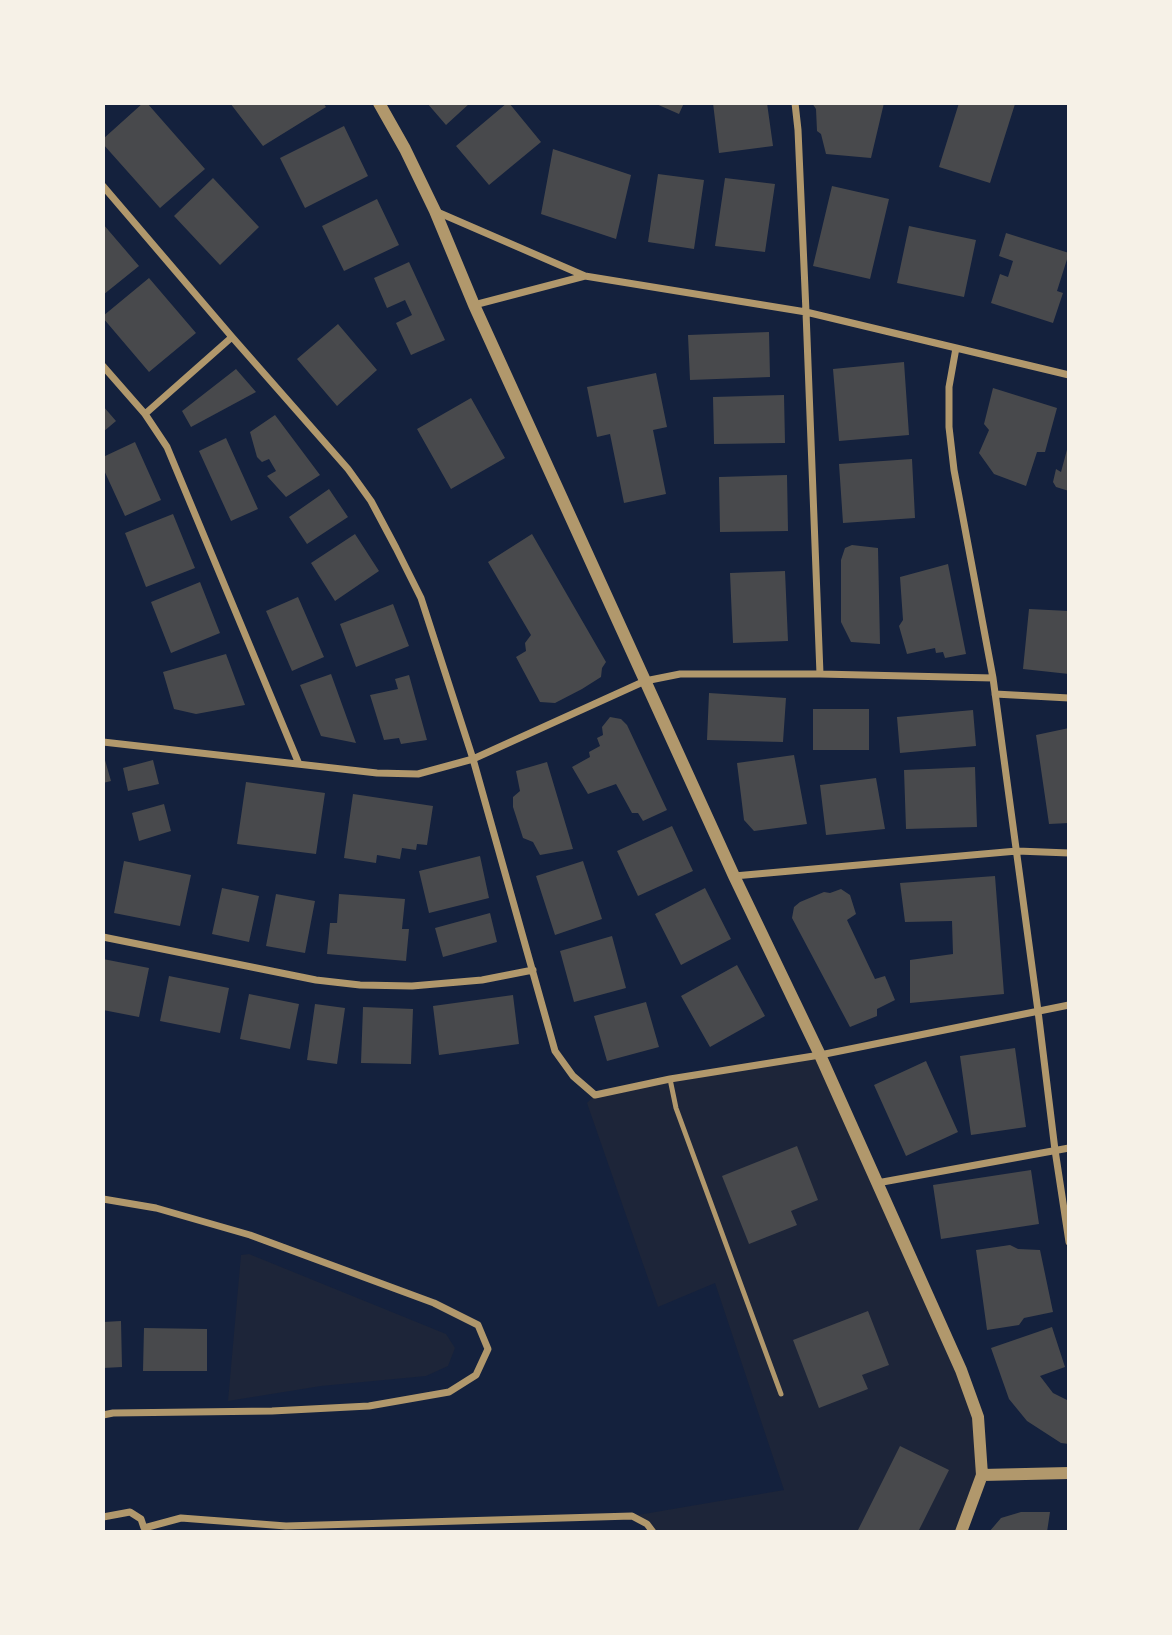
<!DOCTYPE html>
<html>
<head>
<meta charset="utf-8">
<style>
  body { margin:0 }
  #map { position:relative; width:1172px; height:1635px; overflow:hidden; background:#14213d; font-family:"Nunito Sans",sans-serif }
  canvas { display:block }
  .frame { position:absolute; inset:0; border:105px solid #f6f1e7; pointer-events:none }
</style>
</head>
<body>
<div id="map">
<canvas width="1172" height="1635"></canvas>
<div class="frame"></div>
</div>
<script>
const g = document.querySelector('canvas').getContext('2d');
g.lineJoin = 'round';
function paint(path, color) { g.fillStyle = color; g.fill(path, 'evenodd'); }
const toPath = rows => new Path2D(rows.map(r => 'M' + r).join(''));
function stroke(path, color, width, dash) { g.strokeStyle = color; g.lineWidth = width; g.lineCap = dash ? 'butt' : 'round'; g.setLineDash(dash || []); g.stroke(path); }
const green = toPath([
  [820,1055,978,1417,982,1475,961,1532,653,1532,632,1516,784,1490,715,1283,658,1307,587,1103,595,1095],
  [249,1254,446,1334,455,1348,448,1366,426,1376,321,1386,228,1401,241,1255]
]);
const building = toPath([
  [143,103,147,103,205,169,160,208,103,144,103,139],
  [230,103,323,103,326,107,263,146],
  [427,103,470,103,446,125],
  [507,103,509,103,541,142,489,185,456,146],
  [654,103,684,103,679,114],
  [713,103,767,103,773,146,719,153],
  [812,103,884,103,871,158,826,154,821,134,817,131,816,109],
  [959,103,1015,104,990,183,939,167],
  [344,126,368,176,305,208,280,158],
  [553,149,631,175,616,239,541,214],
  [658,174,704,180,694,249,648,242],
  [213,178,259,227,220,265,174,216],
  [725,178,775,184,765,252,715,246],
  [832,186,889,199,870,279,813,266],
  [377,199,399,245,344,271,322,226],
  [103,224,139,266,103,295],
  [909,226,976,240,964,297,897,283],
  [1006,233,1069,253,1057,291,1063,293,1053,323,991,303,1000,274,1008,277,1013,261,999,256],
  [409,262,445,340,411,355,396,323,412,315,405,300,387,308,374,278],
  [149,278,196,333,149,372,103,318,103,316],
  [338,324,377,370,337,406,297,359],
  [769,332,770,377,690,380,688,335],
  [904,362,909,435,839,441,833,369],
  [236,369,256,392,191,427,182,411],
  [656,373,667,427,653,430,666,494,624,503,610,434,597,437,587,387],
  [993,388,1057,408,1045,452,1037,452,1026,486,994,474,979,453,989,430,984,424],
  [784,395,785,443,714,444,713,397],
  [471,398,505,458,451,489,417,429],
  [103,406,116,421,103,432],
  [275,415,320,475,286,497,267,476,276,471,269,459,262,462,257,457,250,432],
  [226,438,258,509,231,521,199,451],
  [135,442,161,500,125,516,103,468,103,457],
  [1068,446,1069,446,1069,491,1056,487,1053,482,1056,469,1061,472],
  [912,459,915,518,843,523,839,464],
  [787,475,788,531,720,532,719,477],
  [329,489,348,517,307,544,289,517],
  [173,514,195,568,146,587,125,533],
  [355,534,379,571,335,601,311,563],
  [532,534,606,662,602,668,601,677,582,689,555,703,540,702,516,657,526,651,525,643,531,635,488,562],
  [852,545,878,548,880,644,851,642,841,622,841,560,845,548],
  [948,564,966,654,945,658,943,652,936,653,935,648,907,654,899,626,903,620,900,577],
  [785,571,788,641,733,643,730,573],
  [200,582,220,633,171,653,151,602],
  [298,597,324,657,292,671,266,611],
  [393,604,409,646,356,667,340,624],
  [1029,609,1069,611,1069,674,1023,669],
  [226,654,245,705,196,714,174,709,163,672],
  [331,674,356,743,321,736,300,685],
  [409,675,427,740,401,744,399,738,384,740,370,695,398,689,395,679],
  [709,693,786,698,783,742,707,740],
  [813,709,869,709,869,750,813,750],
  [973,710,976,746,900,753,897,717],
  [610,717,621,719,627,725,667,810,643,821,638,813,632,813,616,784,588,794,572,767,590,757,589,752,600,746,597,738,603,735,602,727],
  [1069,728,1069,823,1049,824,1036,735],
  [103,753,111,781,103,783],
  [794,755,807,824,754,831,744,820,737,763],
  [153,760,159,784,128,791,123,768],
  [547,762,573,849,540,855,533,842,523,838,513,807,513,797,520,791,516,771],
  [975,767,977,827,906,829,904,770],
  [876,778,885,829,826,835,820,785],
  [246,782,325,793,316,854,237,844],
  [353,794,433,806,427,845,417,844,416,850,402,848,400,859,377,855,376,863,344,858],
  [164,804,171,831,139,841,132,813],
  [672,826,693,871,638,896,617,851],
  [480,856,489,898,429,913,419,871],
  [124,861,191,875,180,926,114,913],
  [583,861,602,919,555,935,536,876],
  [995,876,1004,994,910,1003,910,960,953,954,952,921,905,922,900,883],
  [222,888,259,896,249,942,212,934],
  [705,888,731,939,681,965,655,914],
  [841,889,850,895,856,914,847,920,875,979,885,976,895,1000,877,1009,877,1016,850,1027,792,918,794,907,800,902,824,892,830,893],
  [276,894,315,901,305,953,266,946],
  [339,894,405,899,402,929,409,929,406,961,327,954,330,923,337,923],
  [490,913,497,942,443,957,435,928],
  [612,936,626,988,574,1002,560,951],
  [103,959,149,968,139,1017,103,1010],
  [737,965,765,1016,710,1047,681,996],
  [169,976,229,988,220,1033,160,1021],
  [249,994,299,1004,290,1049,240,1039],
  [513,995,519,1044,439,1055,433,1006],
  [646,1002,659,1047,607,1061,594,1016],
  [315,1004,345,1008,337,1064,307,1060],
  [363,1007,413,1009,411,1064,361,1063],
  [1015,1048,1026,1127,971,1135,960,1056],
  [926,1061,958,1132,906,1156,874,1085],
  [797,1146,818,1200,791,1211,797,1225,749,1244,722,1176],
  [1031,1170,1039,1224,941,1239,933,1185],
  [1010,1245,1018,1249,1040,1250,1053,1312,1024,1318,1019,1325,987,1330,976,1250],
  [868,1311,889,1365,862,1375,868,1389,819,1408,793,1340],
  [121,1321,122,1367,103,1368,103,1322],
  [1052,1327,1065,1367,1040,1376,1053,1393,1069,1401,1069,1444,1061,1443,1027,1421,1009,1399,991,1348],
  [144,1328,207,1329,207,1371,143,1371],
  [900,1446,949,1470,918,1532,857,1532],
  [1021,1512,1050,1512,1047,1532,989,1532,1001,1518]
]);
const service = toPath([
  [670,1079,676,1108,781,1394]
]);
const minor = toPath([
  [795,103,798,130,806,312,820,674],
  [103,186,232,337,348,469,371,501,396,548,421,598,473,759,555,1051,573,1076,595,1095,670,1079,820,1055,1069,1005],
  [435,211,585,276,806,312,1069,375],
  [474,305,585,276],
  [956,348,949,387,949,427,954,470,993,678,1038,1011,1055,1150,1069,1242],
  [103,366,145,414,167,447,299,764],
  [145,414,232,337],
  [995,694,1069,698],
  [103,742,377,773,418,774,473,759,645,681,680,674,820,674,993,678],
  [734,876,1017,851,1069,853],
  [103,937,316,980,360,985,412,986,482,980,533,970],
  [877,1183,1069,1148],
  [103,1199,156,1208,250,1235,434,1303,478,1325,488,1349,476,1375,449,1392,369,1406,272,1411,113,1413,103,1415],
  [103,1517,130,1512,141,1519,144,1528,181,1518,286,1526,632,1516,647,1524,653,1532]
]);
const tertiary = toPath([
  [379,103,405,149,435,211,474,305,734,876,820,1055,961,1370,978,1417,982,1475,961,1532],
  [982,1475,1069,1473]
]);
paint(green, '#1d2539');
paint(building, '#48494c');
stroke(service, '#b1986c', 5);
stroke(minor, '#b1986c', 7);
stroke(tertiary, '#b1986c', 12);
</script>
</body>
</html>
